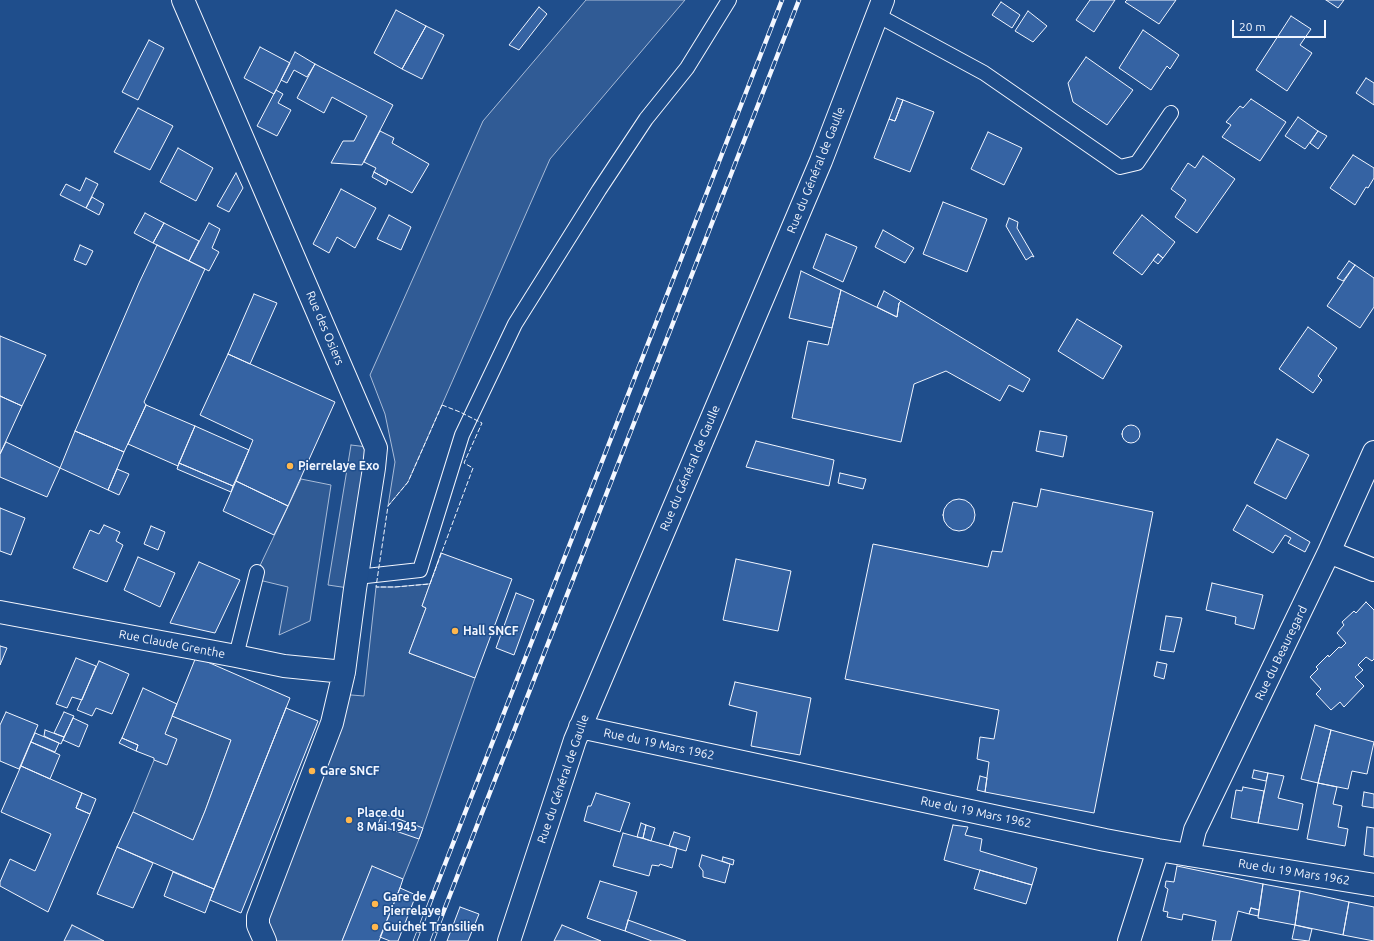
<!DOCTYPE html>
<html>
<head>
<meta charset="utf-8">
<style>
  body { margin:0 }
  #map { position:relative; width:1374px; height:941px; overflow:hidden; background:#1f4e8c; font-family:Ubuntu,sans-serif }
  canvas { display:block }
  .scale { position:absolute; left:1232px; top:20px; width:94px; height:18px; box-sizing:border-box; border:2px solid #f2f6ff; border-top:0; padding-left:5px; font-size:12px; line-height:14px; white-space:nowrap; color:#f2f6ff; -webkit-text-stroke:3px #1f4e8c; paint-order:stroke }
</style>
</head>
<body>
<div id="map">
<canvas width="1374" height="941"></canvas>
<div class="scale">20 m</div>
</div>
<script>
const g = document.querySelector('canvas').getContext('2d');
g.lineJoin = 'round';
function paint(path, color) { g.fillStyle = color; g.fill(path, 'evenodd'); }
const toPath = rows => new Path2D(rows.map(r => 'M' + r).join(''));
function stroke(path, color, width, dash) { g.strokeStyle = color; g.lineWidth = width; g.lineCap = dash ? 'butt' : 'round'; g.setLineDash(dash || []); g.stroke(path); }
function drawText(font, color, halo, rows, align = 'center') {
  g.font = font + ' Ubuntu,sans-serif'; g.lineWidth = 3; g.setLineDash([]); g.textBaseline = 'middle'; g.strokeStyle = halo; g.fillStyle = color; for (const [text, x, y, turn = 0] of rows) {
    g.save(); g.translate(x, y); g.rotate((+turn || 0) * Math.PI / 180); g.textAlign = isNaN(turn) ? turn : align; if (halo) g.strokeText(text, 0, 0); g.fillText(text, 0, 0); g.restore();
  }
}
const built = toPath([
  [586,0,685,0,550,159,408,482,388,506,395,462,385,414,370,375,483,121,586,0],
  [351,445,376,448,355,589,328,585,351,445],
  [301,479,331,485,310,621,279,635,288,587,259,580,257,572,301,479],
  [427,584,430,584,422,606,426,608,409,653,475,678,419,839,403,879,372,867,342,941,265,941,265,897,339,694,364,696,376,587,395,587,427,584],
  [172,716,231,740,205,811,193,840,133,812,172,716]
]);
const building = toPath([
  [1090,0,1115,0,1094,32,1076,20,1090,0],
  [1127,0,1176,0,1159,24,1125,2,1127,0],
  [1326,0,1344,0,1338,8,1326,0],
  [1001,2,1020,15,1012,28,992,15,1001,2],
  [539,7,547,14,519,50,509,45,539,7],
  [396,10,426,26,402,69,374,53,396,10],
  [1028,11,1047,26,1033,42,1015,31,1028,11],
  [1291,16,1311,29,1300,45,1312,53,1287,91,1256,70,1291,16],
  [426,26,444,35,422,79,402,69,426,26],
  [1143,30,1179,55,1170,69,1167,66,1151,90,1119,68,1143,30],
  [149,40,164,48,138,100,122,92,149,40],
  [260,47,290,63,274,94,244,78,260,47],
  [295,52,315,64,307,77,294,70,287,83,281,80,295,52],
  [1086,57,1133,90,1107,125,1073,102,1068,83,1086,57],
  [315,64,393,105,362,165,331,163,343,141,354,141,367,116,332,97,324,113,297,98,315,64],
  [1366,78,1374,83,1374,105,1356,93,1366,78],
  [276,90,283,94,278,103,291,110,277,136,257,126,276,90],
  [897,98,903,100,895,121,889,119,897,98],
  [1251,99,1286,122,1260,161,1222,137,1231,125,1226,122,1240,106,1243,108,1251,99],
  [903,100,934,112,910,172,874,158,889,119,895,121,903,100],
  [138,108,173,126,150,170,114,152,138,108],
  [1298,117,1318,131,1305,149,1285,136,1298,117],
  [380,131,394,138,392,143,429,164,412,193,374,172,376,168,364,162,380,131],
  [1318,131,1327,136,1318,149,1310,143,1318,131],
  [988,132,1022,148,1004,185,971,169,988,132],
  [178,148,213,168,196,201,160,182,178,148],
  [1353,155,1374,168,1374,178,1368,188,1366,187,1355,205,1330,188,1353,155],
  [1203,156,1235,179,1197,233,1175,217,1186,200,1171,189,1188,163,1195,168,1203,156],
  [374,172,388,180,386,185,372,177,374,172],
  [236,173,243,188,229,212,217,206,236,173],
  [86,178,98,184,86,208,60,195,66,184,80,191,86,178],
  [341,189,376,208,355,248,337,237,329,253,313,244,341,189],
  [92,197,104,204,99,215,86,208,92,197],
  [943,202,987,219,967,272,923,254,943,202],
  [145,213,164,223,153,243,134,233,145,213],
  [389,215,411,227,401,250,377,239,389,215],
  [1142,215,1175,242,1163,258,1158,254,1142,275,1113,253,1142,215],
  [1009,218,1018,222,1017,228,1034,257,1032,256,1026,260,1006,226,1009,218],
  [164,223,199,241,189,261,153,243,164,223],
  [209,223,220,229,212,248,219,252,209,271,189,261,209,223],
  [883,230,914,248,905,263,875,247,883,230],
  [826,234,857,247,843,282,813,268,826,234],
  [80,245,93,251,86,265,74,260,80,245],
  [157,245,205,269,144,402,146,405,124,452,75,431,139,283,157,245],
  [1158,254,1163,258,1158,264,1153,260,1158,254],
  [1349,261,1355,265,1343,281,1337,278,1349,261],
  [1355,265,1374,278,1374,307,1360,328,1327,306,1355,265],
  [801,271,841,290,832,328,789,318,801,271],
  [841,290,897,317,899,303,901,301,1030,379,1023,392,1009,385,1000,401,946,371,914,384,901,442,792,418,808,341,828,345,841,290],
  [884,291,901,301,899,303,897,317,877,307,884,291],
  [254,294,277,303,250,364,228,354,254,294],
  [1077,319,1122,346,1103,379,1058,351,1077,319],
  [1308,327,1337,348,1318,376,1322,380,1313,393,1279,369,1308,327],
  [0,336,46,355,22,406,0,396,0,336],
  [228,354,335,402,288,506,236,481,253,440,200,415,228,354],
  [0,396,22,406,0,454,0,396],
  [146,405,195,426,178,466,128,444,146,405],
  '1122 434a9 9 0 1 1 18 0a9 9 0 1 1-18 0Z',
  [195,426,249,450,233,486,179,463,195,426],
  [75,431,124,452,108,490,60,468,75,431],
  [1040,431,1067,436,1063,457,1036,451,1040,431],
  [1277,439,1309,455,1286,499,1254,483,1277,439],
  [756,441,834,460,829,486,746,467,756,441],
  [6,442,60,468,47,497,0,477,0,454,6,442],
  [179,463,233,486,231,492,177,469,179,463],
  [117,469,129,474,119,495,108,490,117,469],
  [840,473,866,479,863,489,838,483,840,473],
  [236,481,288,506,274,535,223,511,236,481],
  [1041,489,1153,512,1094,813,985,792,989,762,977,759,980,737,994,739,999,710,845,679,873,544,988,567,992,551,1002,552,1013,502,1037,507,1041,489],
  '943 515a16 16 0 1 1 32 0a16 16 0 1 1-32 0Z',
  [1247,505,1310,542,1305,552,1288,543,1291,538,1285,535,1273,553,1233,530,1247,505],
  [0,508,25,518,11,555,0,551,0,508],
  [104,525,120,532,116,541,123,545,107,582,73,568,90,530,99,534,104,525],
  [151,526,165,532,158,550,144,544,151,526],
  [441,553,512,579,475,678,409,653,426,608,422,606,441,553],
  [138,557,175,573,160,607,124,590,138,557],
  [736,559,791,571,778,631,723,620,736,559],
  [199,562,240,580,215,633,170,623,199,562],
  [1212,583,1263,595,1254,629,1235,624,1236,617,1206,610,1212,583],
  [516,593,534,600,514,655,496,648,516,593],
  [1366,602,1374,610,1374,659,1372,661,1366,657,1358,665,1363,670,1355,677,1364,686,1344,707,1340,702,1331,710,1316,694,1321,689,1310,677,1318,669,1316,667,1328,655,1329,657,1339,647,1341,648,1346,643,1337,633,1344,625,1342,622,1354,611,1356,613,1366,602],
  [1166,616,1182,618,1174,652,1160,650,1166,616],
  [0,646,7,648,0,665,0,646],
  [196,657,290,698,214,889,117,847,133,812,193,840,205,811,231,740,172,716,196,657],
  [76,658,96,666,82,700,72,697,67,708,56,704,76,658],
  [99,661,129,674,112,714,96,708,92,716,77,710,99,661],
  [1157,662,1167,664,1164,679,1154,676,1157,662],
  [735,682,811,698,800,755,751,746,757,712,729,705,735,682],
  [143,688,177,704,165,734,177,739,167,765,154,760,154,758,136,751,138,745,122,738,143,688],
  [286,708,318,721,241,913,210,900,286,708],
  [6,712,38,725,19,769,0,761,0,725,6,712],
  [64,712,74,716,64,737,54,733,64,712],
  [73,718,88,725,79,747,63,740,73,718],
  [1315,725,1331,730,1318,783,1301,779,1315,725],
  [45,730,64,737,61,744,44,736,45,730],
  [1331,730,1374,742,1367,774,1352,771,1348,789,1318,783,1331,730],
  [35,733,59,743,55,752,31,742,35,733],
  [122,738,138,745,136,751,119,743,122,738],
  [31,742,60,755,50,779,21,766,31,742],
  [21,766,82,793,76,808,90,814,48,912,0,886,0,882,10,859,35,871,51,834,1,812,21,766],
  [1254,770,1268,773,1266,781,1252,778,1254,770],
  [1268,773,1284,776,1278,798,1303,804,1298,830,1258,823,1268,773],
  [980,776,987,778,985,792,977,790,980,776],
  [1318,783,1337,787,1333,804,1342,806,1338,827,1348,829,1345,846,1307,839,1318,783],
  [1243,787,1264,791,1258,823,1231,818,1236,790,1242,791,1243,787],
  [1364,792,1374,794,1374,808,1362,806,1364,792],
  [82,793,96,799,90,814,76,808,82,793],
  [596,793,630,803,620,832,584,821,588,806,591,806,596,793],
  [382,813,423,828,419,839,378,825,382,813],
  [641,823,646,825,643,838,637,837,641,823],
  [646,825,655,828,651,841,643,838,646,825],
  [953,825,968,827,965,835,982,839,980,851,1037,868,1032,885,944,860,953,825],
  [1367,827,1374,828,1374,857,1364,855,1367,827],
  [674,832,690,837,686,851,669,846,674,832],
  [623,833,677,848,672,868,660,864,659,866,652,865,649,876,613,866,623,833],
  [117,847,153,863,133,908,97,894,117,847],
  [702,855,730,864,725,883,703,877,703,871,699,866,702,855],
  [723,857,734,860,733,865,722,861,723,857],
  [372,866,403,879,400,888,379,941,342,941,372,866],
  [1177,866,1263,884,1259,910,1251,908,1249,914,1238,911,1231,941,1212,941,1216,921,1183,914,1182,920,1167,917,1168,912,1163,911,1168,889,1165,887,1166,881,1174,882,1177,866],
  [980,870,1032,885,1026,904,974,889,980,870],
  [173,872,214,889,205,913,164,896,173,872],
  [600,881,637,892,625,931,587,918,600,881],
  [1263,884,1300,891,1295,925,1258,918,1263,884],
  [400,888,416,895,398,941,390,941,380,937,400,888],
  [1300,891,1349,902,1343,935,1295,925,1300,891],
  [1349,902,1374,907,1374,941,1343,935,1349,902],
  [460,907,479,914,468,941,447,941,460,907],
  [1251,908,1259,910,1258,916,1249,914,1251,908],
  [628,920,686,941,652,941,625,931,628,920],
  [72,925,104,941,64,941,72,925],
  [562,925,601,941,554,941,562,925],
  [1295,925,1312,929,1309,941,1292,939,1295,925]
]);
const service = toPath([
  [877,15,984,73,1120,167,1137,163,1171,113],
  [357,577,420,570,462,435,515,324,599,190,646,119,687,68,729,0],
  [236,656,257,572]
]);
const minor = toPath([
  [183,0,376,448,374,468,355,589,344,672,332,723,258,917,258,925,265,941],
  [1329,552,1374,570],
  [0,612,236,656,284,666,344,672],
  [580,727,1105,840,1158,850,1374,885],
  [1189,855,1195,830,1329,552,1374,452],
  [509,941,575,740,821,161,883,0],
  [1129,941,1158,850]
]);
const rail = toPath([
  [415,941,782,0],
  [432,941,799,0]
]);
const fence = toPath([
  [442,405,460,412,482,423,464,463,473,468,430,584,395,587,376,587,388,506,408,482,442,405]
]);
const markers = [
  [290,466,4,"#ffb74d"],
  [455,631,4,"#ffb74d"],
  [312,771,4,"#ffb74d"],
  [349,820,4,"#ffb74d"],
  [375,904,4,"#ffb74d"],
  [375,927,4,"#ffb74d"]
];
const streetNames = [
  ["Rue du Général de Gaulle",816,170,-68],
  ["Rue des Osiers",325,328,67],
  ["Rue du Général de Gaulle",690,468,-67],
  ["Rue Claude Grenthe",172,644,11],
  ["Rue du Beauregard",1281,653,-64],
  ["Rue du 19 Mars 1962",659,744,12],
  ["Rue du Général de Gaulle",563,779,-71],
  ["Rue du 19 Mars 1962",976,812,12],
  ["Rue du 19 Mars 1962",1294,872,9]
];
const poiNames = [
  ["Pierrelaye Exo",298,466],
  ["Hall SNCF",463,631],
  ["Gare SNCF",320,771],
  ["Place du",357,813],
  ["8 Mai 1945",357,827],
  ["Gare de",383,897],
  ["Pierrelaye",383,911],
  ["Guichet Transilien",383,927]
];
paint(built, '#305b95');
stroke(built, '#a8bbd7', 1);
paint(building, '#3563a3');
stroke(building, '#f2f6ff', 1);
stroke(service, '#f2f6ff', 16);
stroke(minor, '#f2f6ff', 24);
stroke(service, '#1f4e8c', 14);
stroke(minor, '#1f4e8c', 22);
stroke(rail, '#f2f6ff', 4.5);
stroke(rail, '#1f4e8c', 3, [9]);
stroke(fence, '#f2f6ff', 1, [5, 2]);
for (const [x, y, r, color] of markers) { const dot = new Path2D(); dot.arc(x, y, r, 0, 2 * Math.PI); g.fillStyle = color; g.fill(dot); stroke(dot, '#1f4e8c', 1.5); }
drawText('12px', '#f2f6ff', '#1f4e8c', streetNames);
drawText('bold 12px', '#f2f6ff', '#1f4e8c', poiNames, 'left');
</script>
</body>
</html>
